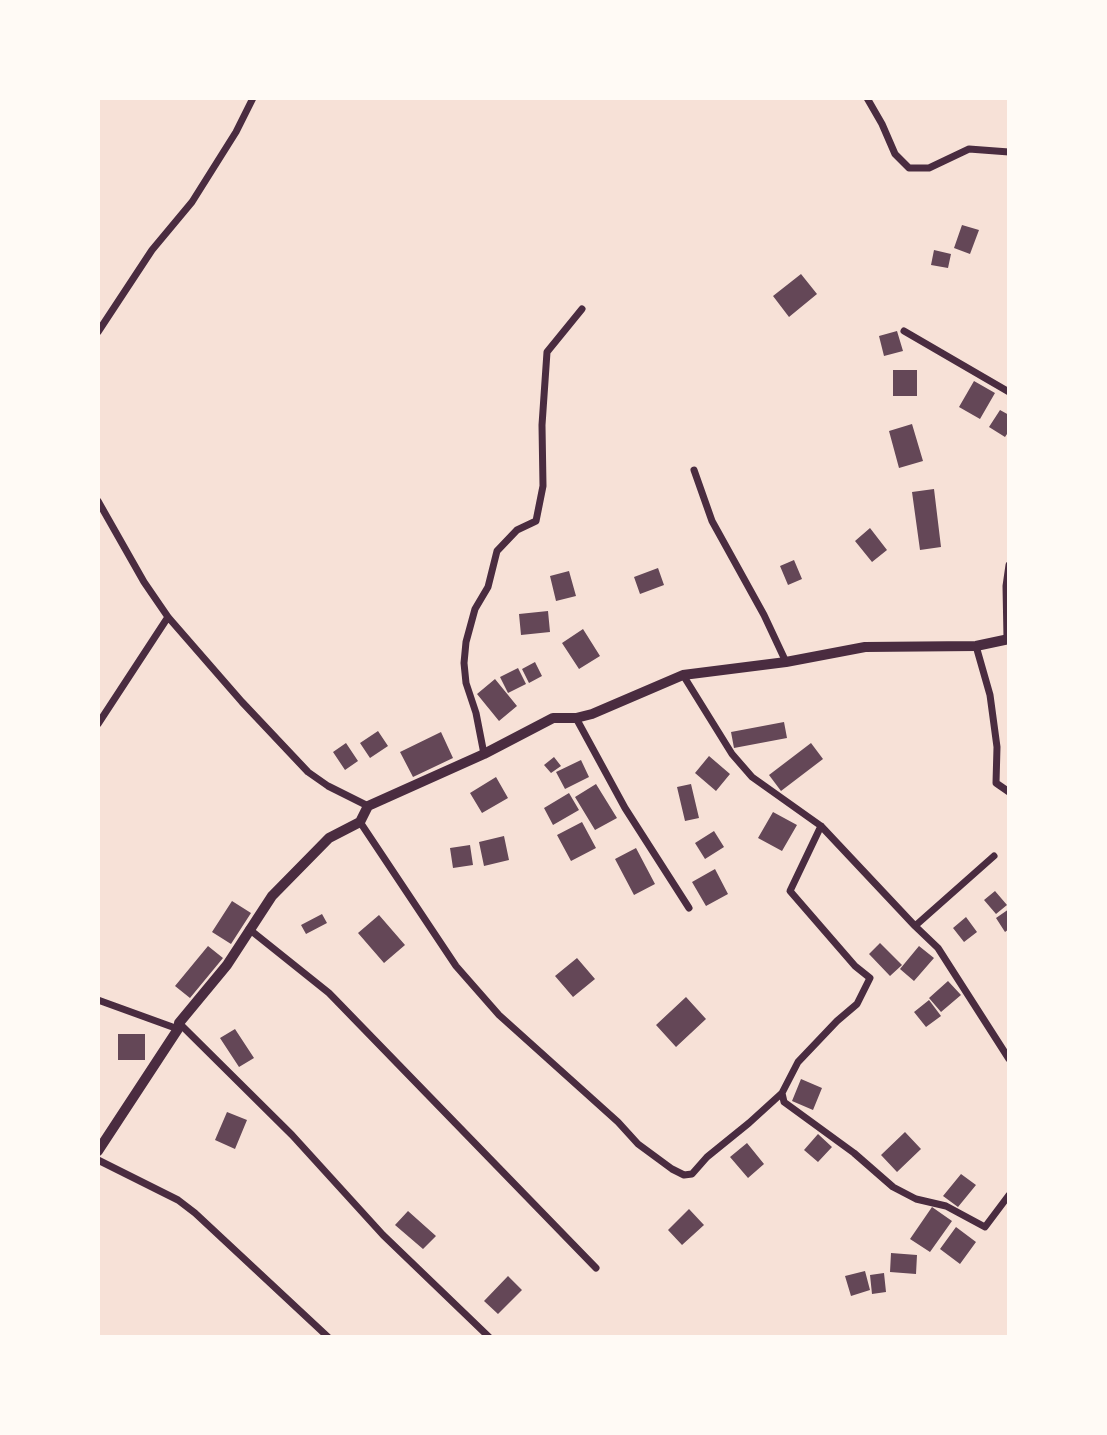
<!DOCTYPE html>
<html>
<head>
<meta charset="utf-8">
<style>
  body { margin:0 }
  #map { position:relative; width:1107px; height:1435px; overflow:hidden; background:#f7e1d7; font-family:Inter,sans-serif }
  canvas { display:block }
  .frame { position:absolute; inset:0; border:100px solid #fffaf5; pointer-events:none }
</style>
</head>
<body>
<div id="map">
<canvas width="1107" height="1435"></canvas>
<div class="frame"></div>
</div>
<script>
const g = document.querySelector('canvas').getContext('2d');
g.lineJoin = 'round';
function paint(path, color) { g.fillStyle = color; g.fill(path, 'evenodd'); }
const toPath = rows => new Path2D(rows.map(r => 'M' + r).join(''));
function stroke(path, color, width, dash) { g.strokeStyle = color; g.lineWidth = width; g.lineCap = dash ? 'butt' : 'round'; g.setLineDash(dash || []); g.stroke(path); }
const building = toPath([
  [962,225,979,230,970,254,954,248],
  [934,250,951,254,948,268,931,265],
  [801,274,817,294,789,317,773,296],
  [897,331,903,351,884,356,879,336],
  [893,370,917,370,917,396,893,396],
  [974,381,995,393,980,419,959,407],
  [1000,410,1009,415,1009,431,1005,437,989,427],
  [912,424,923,461,899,468,889,431],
  [934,489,941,547,920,550,912,492],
  [870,528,887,550,872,562,855,541],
  [794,560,802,579,788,585,780,566],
  [658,568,664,585,640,594,634,577],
  [569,571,576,596,556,601,550,576],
  [548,611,550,632,521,635,519,614],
  [583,629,600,656,579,669,562,643],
  [535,662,542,676,529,683,522,669],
  [518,668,526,684,508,693,500,677],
  [495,679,517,706,499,721,477,694],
  [784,722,787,738,734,748,731,732],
  [378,731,388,746,370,758,360,743],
  [441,732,453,758,413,777,400,752],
  [346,743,358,761,345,770,333,752],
  [811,743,823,759,781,791,769,775],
  [709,756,730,774,716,791,695,773],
  [554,757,561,766,551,773,544,765],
  [581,760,589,777,565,789,556,772],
  [496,777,508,798,482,813,470,793],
  [596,784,617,818,595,830,575,797],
  [691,784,699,818,685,821,677,787],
  [569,793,579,810,553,825,544,808],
  [773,812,797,825,782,851,758,838],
  [582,822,596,848,571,861,557,835],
  [714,831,724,847,705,859,695,843],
  [504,836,509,860,484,866,479,842],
  [470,845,473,865,453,868,450,848],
  [636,848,655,884,634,895,615,859],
  [715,869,728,894,706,906,692,882],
  [995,891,1007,905,996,914,984,900],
  [232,901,251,913,231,944,212,932],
  [1009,909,1009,929,1005,932,996,918],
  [322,914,327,923,306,934,301,925],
  [379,915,405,945,384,963,358,933],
  [966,917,977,932,964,942,953,928],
  [880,943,902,965,890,976,869,954],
  [208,946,223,958,190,998,175,986],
  [919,946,934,958,914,981,900,969],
  [577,958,595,979,573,997,555,976],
  [948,981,961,995,941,1012,929,998],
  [686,997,706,1019,676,1047,656,1025],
  [929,1000,941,1016,926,1027,914,1012],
  [235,1029,254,1058,239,1067,220,1038],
  [118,1034,145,1034,145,1060,118,1060],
  [801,1079,822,1088,813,1110,792,1101],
  [227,1112,247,1120,235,1149,215,1140],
  [905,1132,921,1149,897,1172,881,1155],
  [818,1134,832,1147,818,1162,804,1150],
  [747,1143,764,1164,748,1178,730,1157],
  [961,1174,976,1185,958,1207,943,1196],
  [932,1207,952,1221,930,1252,910,1239],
  [689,1209,704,1225,682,1245,668,1230],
  [408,1211,436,1236,423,1249,395,1225],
  [956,1227,976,1242,960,1264,940,1249],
  [891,1253,917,1255,916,1274,890,1272],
  [865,1271,870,1290,851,1296,845,1276],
  [884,1273,886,1292,872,1294,870,1275],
  [508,1276,522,1290,498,1314,484,1301]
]);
const minor = toPath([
  [867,98,882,124,895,154,909,168,929,168,969,149,1009,152],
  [904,331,1009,392],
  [98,332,152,250,192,202,236,132,253,98],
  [694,470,712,521,764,615,786,662],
  [98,501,144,582,168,617,242,702,308,772,328,786,368,806],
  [1007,638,1006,586,1009,565],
  [976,646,990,695,997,747,996,783,1009,792],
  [683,675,732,754,752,777,821,826,915,926,938,948,1009,1059],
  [576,718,625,808,689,908],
  [98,724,168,617],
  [484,754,476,713,466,683,464,663,466,642,475,609,488,587,497,551,517,530,536,521,543,486,542,425,547,352,582,309],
  [360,822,456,966,499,1015,618,1122,638,1144,672,1169,684,1175,692,1174,707,1157,749,1123,782,1093,784,1102,854,1153,893,1187,916,1199,946,1206,985,1227,1009,1195],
  [915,926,994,856],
  [249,929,329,993,596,1268],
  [98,1000,178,1029],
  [179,1023,292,1135,383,1235,489,1337],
  [782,1093,798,1062,837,1021,857,1004,870,978,855,966,790,891,821,826],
  [98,1160,178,1200,195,1213,328,1337]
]);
const tertiary = toPath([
  [98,1151,178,1029,179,1023,227,965,272,896,329,838,360,822,368,806,484,754,553,718,576,718,592,714,683,675,786,662,865,647,976,646,1009,639]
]);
paint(building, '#644757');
stroke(minor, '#4a2c40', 7);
stroke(tertiary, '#4a2c40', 10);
</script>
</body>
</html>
